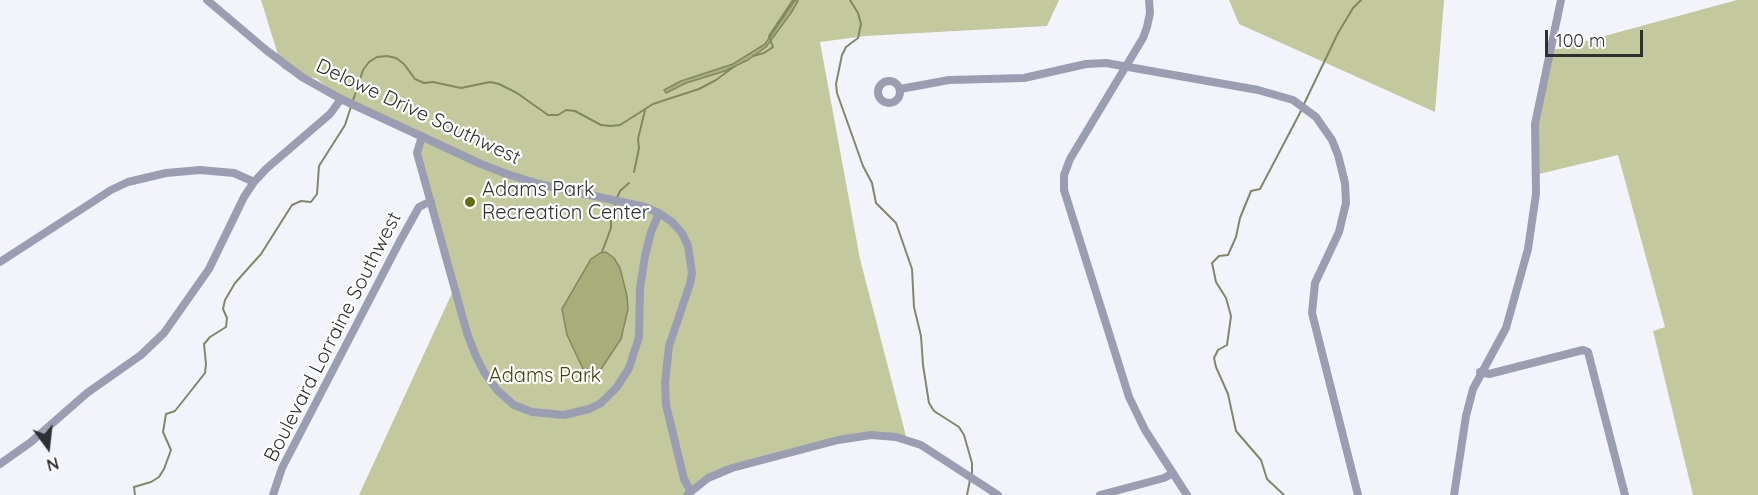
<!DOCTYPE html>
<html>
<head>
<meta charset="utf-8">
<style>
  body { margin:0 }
  #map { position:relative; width:1758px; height:495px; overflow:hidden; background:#f3f4fb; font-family:Quicksand,sans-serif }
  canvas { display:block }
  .north { position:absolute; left:18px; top:417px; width:60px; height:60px; -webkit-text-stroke:4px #fff; paint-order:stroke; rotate:165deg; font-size:16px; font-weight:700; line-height:24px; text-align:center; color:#2e2f31 }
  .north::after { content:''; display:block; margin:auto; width:21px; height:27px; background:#2e2f31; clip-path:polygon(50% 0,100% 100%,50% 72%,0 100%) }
  .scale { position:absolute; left:1545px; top:30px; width:98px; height:27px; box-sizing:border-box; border:3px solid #2e2f31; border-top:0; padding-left:8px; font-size:18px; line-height:21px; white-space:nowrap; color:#2e2f31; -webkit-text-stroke:4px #fff; paint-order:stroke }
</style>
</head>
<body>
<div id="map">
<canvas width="1758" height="495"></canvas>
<div class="north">N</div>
<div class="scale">100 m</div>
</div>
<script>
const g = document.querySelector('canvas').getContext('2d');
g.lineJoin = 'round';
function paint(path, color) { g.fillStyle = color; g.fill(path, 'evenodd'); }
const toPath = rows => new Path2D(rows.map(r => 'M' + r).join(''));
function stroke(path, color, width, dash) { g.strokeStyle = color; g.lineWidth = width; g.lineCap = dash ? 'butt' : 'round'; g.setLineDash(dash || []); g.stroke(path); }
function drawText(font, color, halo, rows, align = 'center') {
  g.font = font + ' Quicksand,sans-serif'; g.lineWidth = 4.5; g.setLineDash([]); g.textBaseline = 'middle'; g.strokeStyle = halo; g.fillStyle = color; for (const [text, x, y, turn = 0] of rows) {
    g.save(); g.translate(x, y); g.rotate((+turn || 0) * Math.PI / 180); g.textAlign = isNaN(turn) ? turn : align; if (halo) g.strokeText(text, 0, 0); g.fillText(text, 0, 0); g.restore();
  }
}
const green = toPath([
  [261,0,1059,0,1047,26,865,36,820,42,860,259,907,440,877,432,712,477,685,495,359,495,453,291,419,157,420,137,349,105,316,78,297,77,282,68],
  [1229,0,1444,0,1435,112,1239,24],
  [1737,0,1758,0,1758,495,1693,495,1653,331,1665,327,1618,155,1539,174,1537,113,1553,50]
]);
const water = toPath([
  [795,0,798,1,791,13,766,47,748,60,725,71,686,83,666,93,664,90,681,81,733,64,765,44,795,0],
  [606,252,614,258,620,268,627,296,628,309,621,339,597,375,591,378,584,371,567,335,562,309,591,259,600,253,606,252]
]);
const stream = toPath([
  [850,0,858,13,861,24,858,38,846,47,842,55,836,84,837,93,863,166,872,183,876,203,896,223,912,269,914,307,921,336,923,365,929,403,934,411,959,427,964,435,972,463,972,475],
  [753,56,764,53,773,47,769,36,793,0],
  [1304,104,1338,33,1353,8,1361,0],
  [634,172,639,148,638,139,645,110],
  [602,252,611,228,611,219,616,200,620,191,629,183],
  [135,495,134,487,151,482,159,477,164,469,171,450,163,432,166,414,175,411,205,373,206,364,204,344,210,337,226,327,227,318,223,309,225,300,235,283,261,254,292,205,301,201,311,202,317,194,319,166,345,125,363,70,369,62,377,57,387,56,396,58,404,64,415,79,424,83,433,82,461,88,490,82,499,84,517,93,548,115,558,115,566,110,575,111,601,125,611,126,620,125,653,104,699,89,716,80,735,66],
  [967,495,970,480],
  [1284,495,1267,479,1261,460,1236,431,1228,394,1216,367,1214,358,1218,350,1227,345,1231,316,1226,298,1216,282,1212,263,1219,256,1228,255,1236,237,1240,218,1251,191,1260,189,1302,109]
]);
const minor = toPath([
  [207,0,266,50,302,77,341,99,481,164,507,174,539,184,645,207,659,213,672,222,682,233,688,246,692,273,690,284,669,346,665,383,666,405,684,479,691,492],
  [1149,0,1150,13,1147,27,1143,38,1070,159,1064,175,1064,190,1129,397,1145,430,1187,495],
  '878 92a11 11 0 1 1 22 0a11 11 0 1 1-22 0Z',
  [900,89,949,80,1024,78,1086,64,1106,63,1258,90,1293,100,1316,117,1332,140,1338,155,1345,183,1346,203,1339,232,1315,283,1312,313,1358,495],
  [422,136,417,153,467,333,475,354,484,372,497,390,514,405,532,412,564,415,589,409,601,403,617,387,629,368,639,337,640,288,645,256,651,232,659,213],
  [0,262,111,190,128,182,166,173,200,170,234,173,254,182],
  [1480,372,1489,374,1583,350,1588,352,1625,495],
  [0,464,31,442,87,393,141,355,164,333,209,269,244,197,254,182,266,169,330,114,341,99],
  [688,494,708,478,732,468,838,440,871,435,896,437,921,445,998,495],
  [273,495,282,468,400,241,419,207,431,201],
  [1100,495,1164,478,1173,473],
  [1454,495,1466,416,1473,389,1506,328,1528,249,1536,194,1535,124,1561,0]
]);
const markers = [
  [470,202,6,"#656d12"]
];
const streetNames = [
  ["Delowe Drive Southwest",418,112,25],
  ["Boulevard Lorraine Southwest",333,337,-63]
];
const poiNames = [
  ["Adams Park",482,190],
  ["Recreation Center",482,213]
];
const parkNames = [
  ["Adams Park",545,376]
];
paint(green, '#c3c99d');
paint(water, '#a7ae7a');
stroke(water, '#838864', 1.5);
stroke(stream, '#838864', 2);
stroke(minor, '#9b9eb3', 8);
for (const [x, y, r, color] of markers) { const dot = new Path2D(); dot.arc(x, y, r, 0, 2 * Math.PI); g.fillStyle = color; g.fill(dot); stroke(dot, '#fff', 2); }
drawText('20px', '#2e2f31', '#fff', streetNames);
drawText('20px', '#2e2f31', '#fff', poiNames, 'left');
drawText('20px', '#3f4404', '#fff', parkNames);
</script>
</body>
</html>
